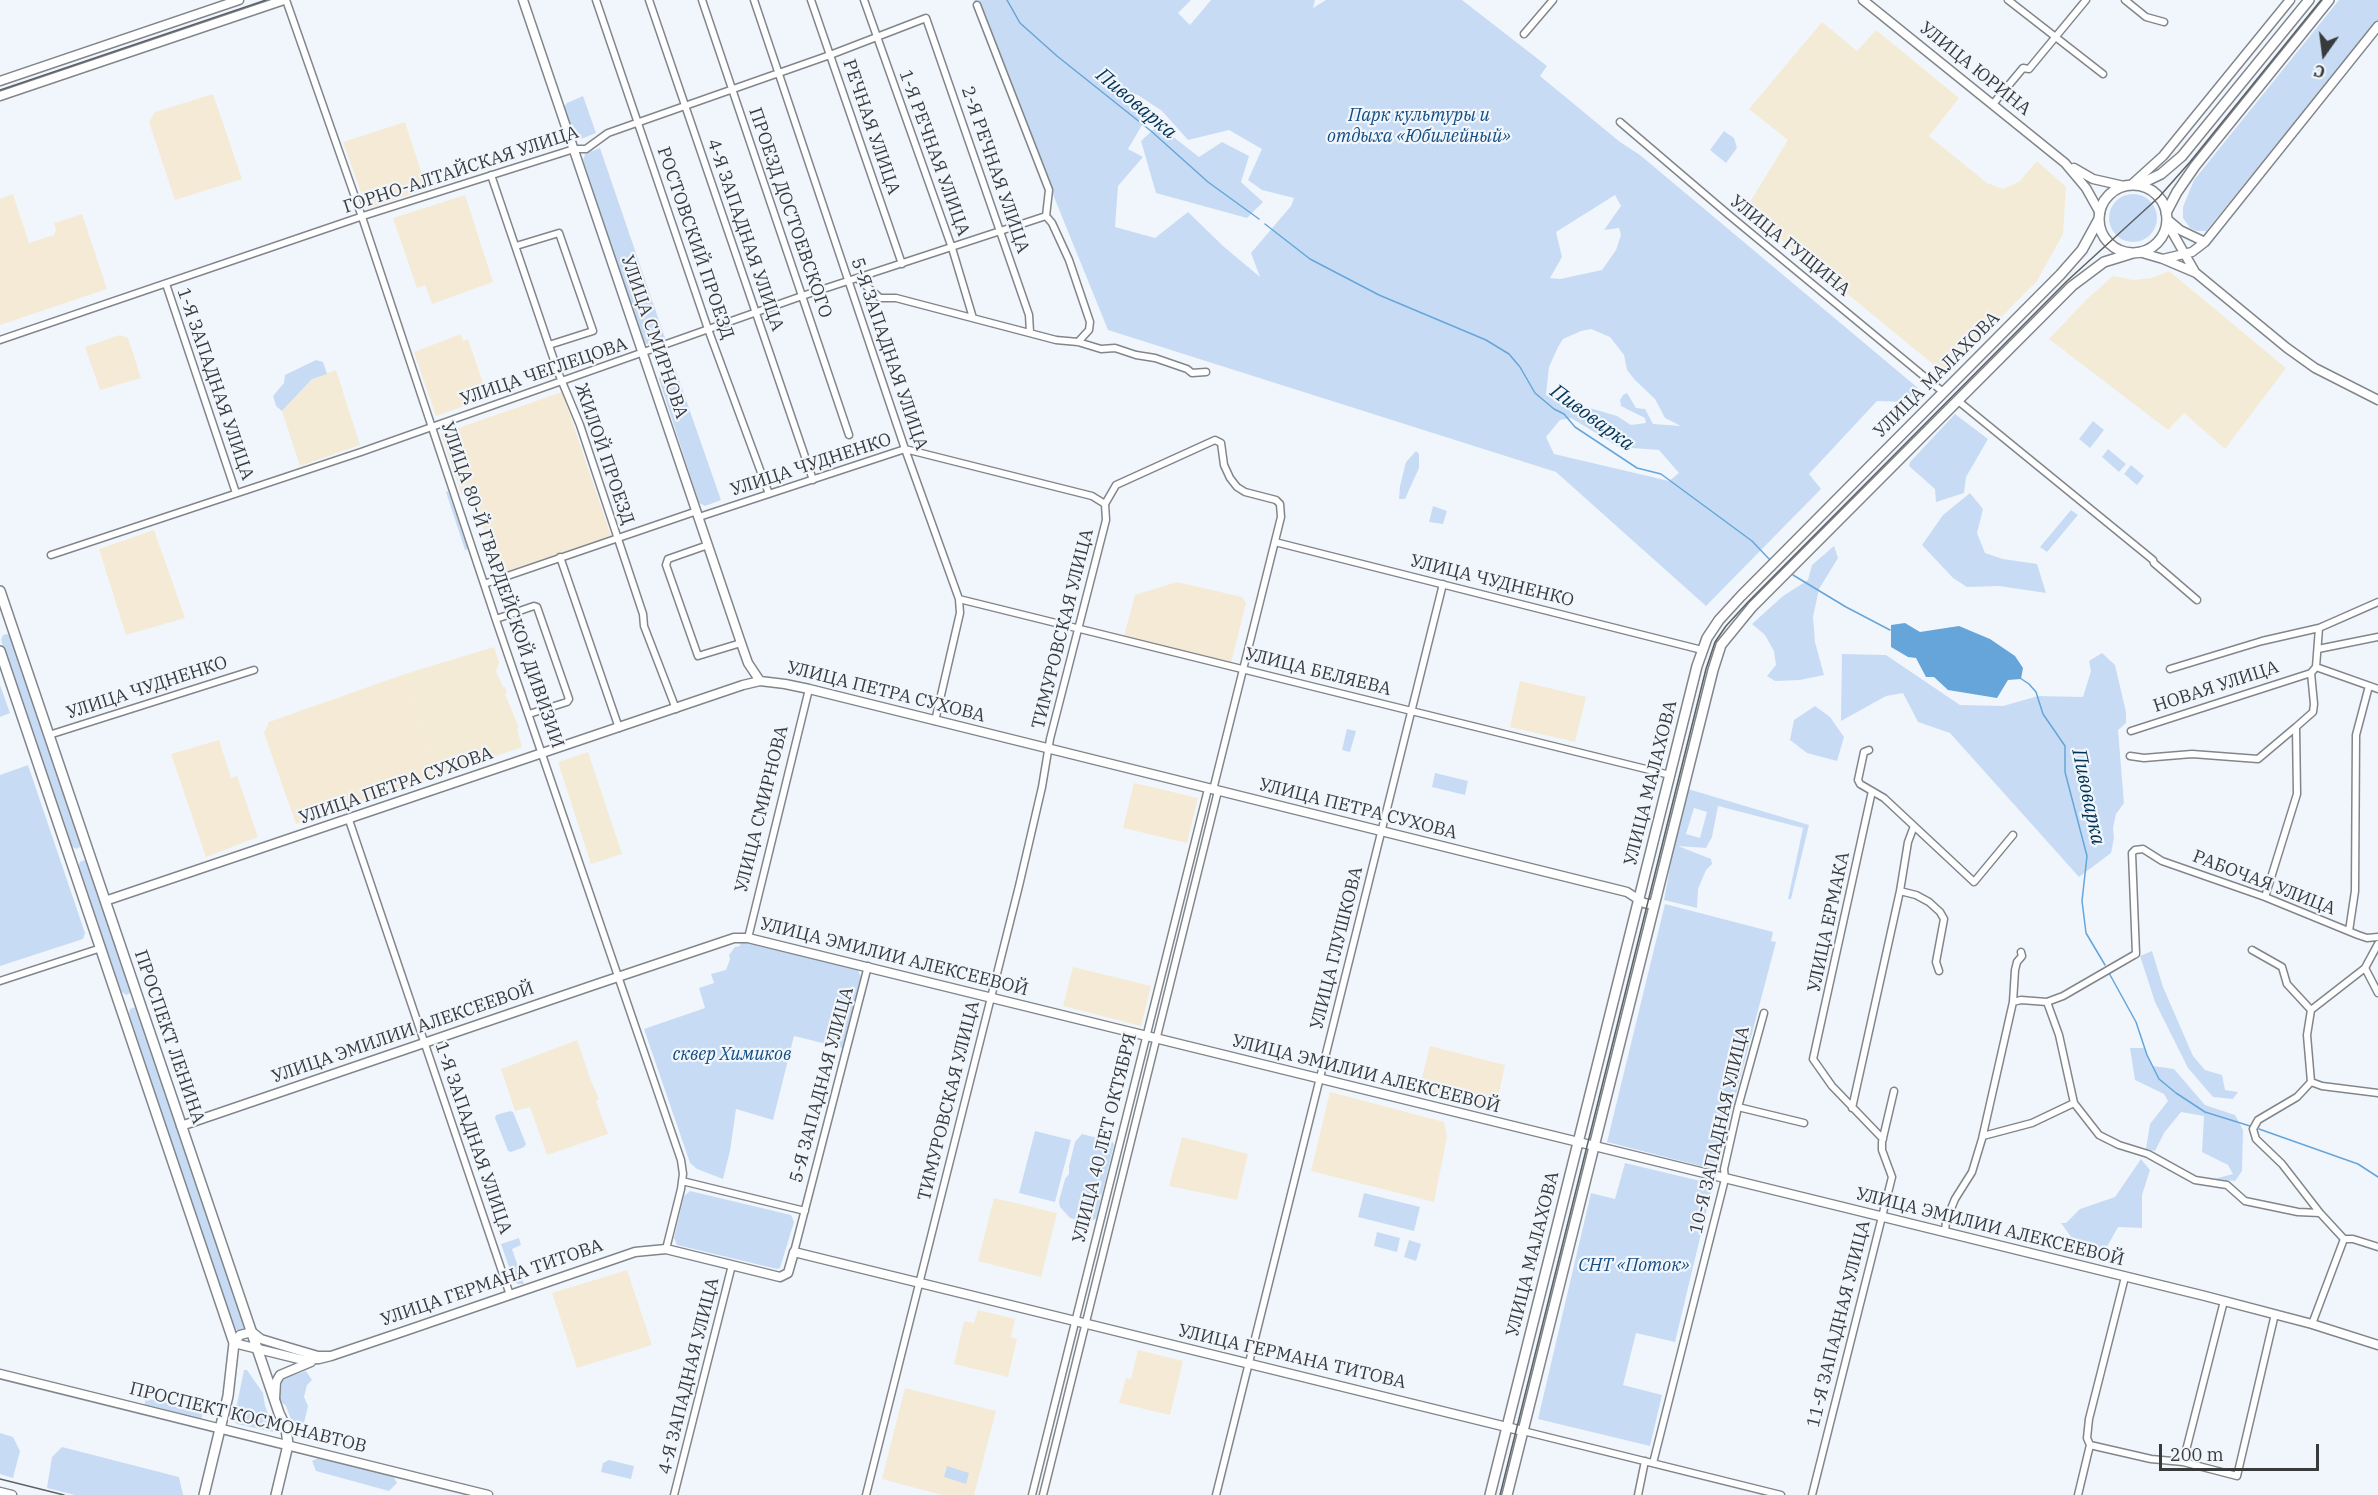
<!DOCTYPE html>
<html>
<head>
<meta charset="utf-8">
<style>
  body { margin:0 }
  #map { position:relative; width:2378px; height:1495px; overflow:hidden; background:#f1f6fc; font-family:"IBM Plex Serif",serif }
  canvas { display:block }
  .north { position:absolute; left:2294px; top:24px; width:60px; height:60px; -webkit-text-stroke:4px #f1f6fc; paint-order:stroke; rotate:194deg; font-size:16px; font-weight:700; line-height:24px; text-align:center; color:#383a3c }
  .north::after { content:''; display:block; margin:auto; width:21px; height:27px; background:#383a3c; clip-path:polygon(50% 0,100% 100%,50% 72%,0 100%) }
  .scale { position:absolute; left:2159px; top:1444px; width:160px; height:27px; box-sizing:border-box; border:3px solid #383a3c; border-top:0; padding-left:8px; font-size:18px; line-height:21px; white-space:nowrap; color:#383a3c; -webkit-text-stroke:4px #f1f6fc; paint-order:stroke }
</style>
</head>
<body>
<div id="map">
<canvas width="2378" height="1495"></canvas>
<div class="north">С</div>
<div class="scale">200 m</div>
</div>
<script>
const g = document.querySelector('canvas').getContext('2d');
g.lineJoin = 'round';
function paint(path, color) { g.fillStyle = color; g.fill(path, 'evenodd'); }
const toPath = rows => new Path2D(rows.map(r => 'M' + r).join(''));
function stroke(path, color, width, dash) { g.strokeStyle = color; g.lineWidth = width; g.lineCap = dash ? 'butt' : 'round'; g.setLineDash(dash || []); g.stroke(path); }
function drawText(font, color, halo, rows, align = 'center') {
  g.font = font + ' "IBM Plex Serif",serif'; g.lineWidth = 4.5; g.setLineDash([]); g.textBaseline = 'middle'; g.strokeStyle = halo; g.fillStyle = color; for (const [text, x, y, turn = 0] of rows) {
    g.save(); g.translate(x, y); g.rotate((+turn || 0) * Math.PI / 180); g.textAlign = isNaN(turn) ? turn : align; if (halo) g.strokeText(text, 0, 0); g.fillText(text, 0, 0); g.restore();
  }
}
const education = toPath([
  [213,94,242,179,175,200,149,122,155,112],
  [405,122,427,189,367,209,343,142],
  [13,194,29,243,54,235,56,230,54,223,82,214,107,289,0,325,0,199],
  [465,195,493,282,432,304,425,285,417,288,393,218],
  [461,334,463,341,468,339,488,398,436,416,414,352],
  [120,335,128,338,141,378,100,390,85,347],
  [562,392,611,536,498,574,471,492,462,495,441,434],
  [154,530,185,618,126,635,99,549],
  [1177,582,1242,597,1246,603,1231,663,1124,636,1135,595],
  [405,674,439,776,296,824,264,733,269,722],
  [1520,681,1586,697,1575,742,1510,727],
  [219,740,231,778,237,776,258,837,206,857,171,754],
  [1134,783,1198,798,1187,843,1123,828],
  [1073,967,1151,986,1141,1026,1063,1006],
  [577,1040,591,1081,599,1099,596,1101,608,1134,547,1155,530,1107,515,1111,501,1069],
  [1430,1046,1505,1065,1495,1112,1418,1093],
  [1330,1092,1444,1122,1447,1137,1434,1202,1311,1171],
  [1182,1137,1248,1154,1237,1200,1169,1186],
  [994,1198,1057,1213,1041,1277,978,1261],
  [627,1270,652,1345,577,1368,552,1293],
  [978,1310,1015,1319,1011,1337,1017,1339,1008,1377,954,1364,964,1321,974,1323],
  [1138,1350,1183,1361,1170,1415,1119,1403,1126,1378,1131,1379],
  [905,1388,996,1411,974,1495,942,1495,882,1479]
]);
const medical = toPath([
  [1822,22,1857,51,1876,30,1959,98,1929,136,1987,183,2003,189,2019,182,2037,161,2066,187,2063,234,2037,281,1945,374,1745,210,1788,140,1749,109],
  [2169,271,2286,368,2225,449,2184,413,2168,430,2049,339,2087,299,2113,276,2133,280,2152,278],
  [336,370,360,445,300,466,282,411,312,379],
  [494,647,499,662,496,671,503,687,505,687,507,692,505,694,519,728,517,729,522,747,439,776,405,674],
  [588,752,622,854,591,864,558,762]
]);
const green = toPath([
  [974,0,1191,0,1178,13,1190,25,1211,0,1315,0,1313,8,1326,0,1462,0,1547,66,1540,76,1620,142,1640,155,1918,388,1906,402,1877,401,1809,474,1821,489,1706,606,1556,472,1108,330],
  [1114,89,1138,95,1162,111,1188,140,1229,130,1262,149,1248,180,1262,190,1294,198,1291,206,1251,253,1260,277,1223,246,1188,212,1155,238,1115,227,1118,186,1143,157,1128,149,1145,120],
  [1615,195,1621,206,1604,230,1619,228,1621,235,1616,250,1602,270,1560,279,1550,278,1562,257,1556,232],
  [1591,329,1610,337,1624,355,1627,370,1635,380,1655,399,1665,418,1681,426,1653,424,1645,409,1636,408,1627,393,1623,395,1620,400,1621,406,1645,418,1646,423,1631,425,1617,416,1546,395,1549,367,1558,347,1563,339,1581,331],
  [1571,418,1619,447,1659,450,1679,473,1669,481,1554,454,1546,437,1560,420],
  [2339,0,2378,0,2378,20,2206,231,2197,231,2190,228,2183,218,2183,207,2194,180],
  [583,96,596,133,581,139,575,137,564,107,567,103],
  [1158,125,1199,157,1222,142,1249,156,1241,182,1263,202,1247,218,1156,193,1141,141],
  [1724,131,1734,138,1737,148,1726,163,1710,150],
  [600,148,665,338,647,344,641,343,583,160,585,154],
  '2109 218a24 24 0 1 1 48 0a24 24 0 1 1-48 0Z',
  [316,360,323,362,327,374,312,379,282,411,276,406,273,396,284,383,285,375],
  [675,368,721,500,705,506,699,503,659,379,661,373],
  [1955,414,1988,439,1966,477,1964,493,1936,502,1935,489,1909,466,1910,462],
  [2093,421,2104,430,2090,448,2079,439],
  [2108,449,2126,464,2119,472,2102,457],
  [1416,451,1419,454,1419,468,1405,499,1399,499,1400,486,1406,462],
  [2131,465,2144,476,2137,485,2124,474],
  [448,491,468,549,465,550,446,492],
  [1970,493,1983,509,1977,533,1985,553,2003,559,2037,564,2046,593,1999,586,1967,587,1953,578,1922,545,1943,515],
  [1433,506,1447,511,1443,524,1429,522],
  [2071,510,2078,515,2047,552,2040,547],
  [1834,546,1838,558,1819,589,1813,617,1815,642,1824,675,1800,680,1775,681,1767,676,1776,665,1774,651,1765,635,1752,624,1783,596,1808,580,1812,565],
  [7,634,11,636,82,842,80,847,76,849,71,846,1,640,3,635],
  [2102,653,2115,665,2126,712,2126,723,2118,730,2124,803,2116,814,2113,828,2114,838,2111,853,2079,877,1950,733,1918,722,1903,693,1886,696,1841,721,1842,654,1886,655,1960,705,2003,706,2038,696,2083,697,2091,671,2089,661],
  [0,685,10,713,0,717],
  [1815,706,1830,717,1844,737,1837,761,1807,753,1790,740,1794,720],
  [1347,729,1356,731,1350,752,1342,750],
  [28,765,85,933,83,939,0,966,0,775],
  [1435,773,1468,781,1465,795,1432,787],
  [1688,789,1809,825,1791,899,1788,899,1803,828,1718,806,1712,837,1706,848,1678,846,1711,859,1712,864,1706,870,1698,889,1697,908,1664,900,1675,840],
  [1694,808,1707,812,1700,838,1686,834],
  [84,860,89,863,132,987,131,993,126,995,121,991,78,867,80,862],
  [1665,904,1773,932,1771,941,1776,942,1716,1170,1607,1142],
  [740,942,746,942,857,968,861,977,843,1048,794,1036,773,1120,736,1109,730,1151,723,1179,697,1169,690,1163,644,1029,705,1008,699,988,714,983,711,974,726,970,730,959,729,955,735,947,740,946],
  [2152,951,2163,987,2193,1056,2205,1070,2222,1075,2225,1090,2238,1092,2233,1099,2213,1097,2188,1068,2155,1002,2140,956],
  [135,1007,139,1010,245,1325,243,1330,239,1331,234,1328,129,1014,130,1009],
  [2130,1048,2144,1048,2153,1066,2174,1069,2205,1105,2235,1115,2243,1130,2242,1171,2235,1181,2214,1179,2233,1174,2228,1165,2202,1152,2204,1116,2181,1112,2164,1133,2155,1151,2146,1149,2150,1124,2168,1101,2164,1094,2135,1080],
  [510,1111,513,1112,526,1144,524,1147,511,1152,508,1151,495,1118,496,1115],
  [1035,1131,1071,1140,1055,1202,1019,1193],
  [1082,1134,1113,1142,1114,1145,1096,1219,1086,1222,1070,1218,1060,1207,1059,1201,1065,1179,1069,1174,1069,1166,1075,1142],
  [2141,1159,2150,1170,2142,1195,2142,1228,2118,1227,2103,1254,2085,1256,2061,1223,2066,1223,2080,1209,2115,1197],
  [1625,1163,1713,1184,1675,1342,1636,1333,1623,1385,1662,1395,1650,1446,1538,1419,1591,1193,1615,1199],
  [690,1191,791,1215,794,1222,780,1268,777,1269,677,1245,674,1238,684,1196],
  [1364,1193,1420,1207,1414,1231,1358,1217],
  [1377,1232,1400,1238,1397,1252,1374,1246],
  [519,1238,521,1245,512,1249,524,1284,518,1284,514,1282,501,1244],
  [1409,1240,1421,1244,1416,1261,1404,1257],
  [244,1370,247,1370,263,1393,265,1406,274,1427,273,1432,237,1424,231,1419,230,1415,237,1404],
  [306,1371,312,1380,307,1385,304,1397,308,1406,304,1423,296,1435,291,1429,292,1422,286,1406,280,1401,278,1393,281,1390,282,1381,286,1378],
  [146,1398,203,1412,201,1421,144,1407],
  [0,1433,13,1437,20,1451,13,1478,0,1474],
  [62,1447,179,1477,183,1495,75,1495,47,1488,52,1457],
  [320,1457,393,1476,397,1483,389,1491,316,1471,312,1461],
  [609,1460,634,1466,631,1479,601,1472,603,1463],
  [947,1466,969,1473,966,1484,944,1477]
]);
const water = toPath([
  [1905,623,1920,632,1959,626,1990,639,2015,656,2023,668,2021,679,2008,680,1997,698,1948,690,1934,677,1926,677,1916,658,1908,657,1891,647,1891,625]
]);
const stream = toPath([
  [1007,0,1020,23,1057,56,1151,131,1208,182,1259,219],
  [1265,224,1310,259,1379,295,1486,340,1509,354,1520,367,1535,393,1554,409,1564,414,1575,427,1637,468,1661,474,1752,541,1771,561],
  [1793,575,1846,607,1890,630],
  [2020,678,2029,684,2036,692,2043,714,2065,746,2065,772,2087,856,2082,901,2086,933,2105,965],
  [2109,973,2136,1022,2147,1055,2159,1079,2176,1093,2205,1112,2250,1126],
  [2259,1129,2358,1164,2378,1177]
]);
const street = toPath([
  [286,0,362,217,497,623,681,1160,683,1174,681,1189,666,1249],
  [596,0,708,329,769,494],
  [649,0,813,480],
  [702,0,849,435],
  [754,0,905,449,959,599,960,613,935,721],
  [811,0,902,264],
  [864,0,952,248,973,318],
  [2008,0,2103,74],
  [2125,0,2146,17,2164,22],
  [977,5,1049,190,1046,216,1052,223,1069,260,1090,322,1089,330,1078,342],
  [1524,34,1553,0],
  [1993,104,2023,68,2029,69,2086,0],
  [1620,122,1729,215,1943,392],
  [491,175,558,372,580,425,643,614,644,626,676,709],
  [516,246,559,233,593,331,549,345],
  [857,278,880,298,896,298,1056,340,1078,342,1101,349,1115,348,1136,355,1155,358,1187,369,1192,373,1206,372],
  [166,284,236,493],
  [0,340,366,215,574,149,586,149,608,133,830,55,926,18,1029,315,1030,332],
  [1957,400,2153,560,2154,563,2197,600],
  [1105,504,1116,485,1215,440,1221,443,1224,465,1230,478,1237,487,1245,492,1276,500,1280,504,1281,517,1213,790],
  [699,517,905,449,1092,496,1105,504],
  [1275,542,1702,650],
  [708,545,668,559,666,565,698,656,741,643],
  [51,555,361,452,802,296,1046,216],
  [560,557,619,728],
  [484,584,697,511],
  [959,599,1670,775],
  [496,619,534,606,537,607,569,699,567,702,529,714],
  [2318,649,2378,637],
  [2316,667,2378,689],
  [2170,669,2262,641,2319,628,2378,602],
  [2131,731,2311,673],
  [49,735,254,670],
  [1869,750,1864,752,1858,780,1860,784,1884,798,1974,882,2013,835],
  [2130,756,2144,758,2192,754,2258,759,2296,727],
  [1872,791,1813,1059,1832,1086,1883,1139],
  [349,820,510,1295],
  [1900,891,1916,895,1929,902,1940,912,1944,919,1936,962,1939,971],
  [2265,897,2297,794,2296,727,2313,712,2314,704,2311,673,2316,667,2319,628],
  [2349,931,2355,891,2356,735,2369,686],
  [748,938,809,689],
  [2378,944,2365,968,2311,1010,2307,1035,2311,1082,2322,1086,2378,1093],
  [2252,950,2282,967,2287,984,2311,1010],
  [2021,952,2022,956,2017,962,2015,970,2013,1002,2021,1000,2047,1002,2063,996,2134,955,2136,954,2132,853,2135,850,2143,849,2162,861,2265,897,2358,935,2367,938,2378,937],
  [2365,968,2378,993],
  [0,981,101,948],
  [2047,1002,2059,1035,2074,1103,2099,1135,2119,1145,2148,1154,2195,1180,2227,1185,2245,1201,2298,1212,2320,1213,2344,1239,2353,1239,2378,1247],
  [2311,1082,2297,1097,2258,1120,2253,1129,2256,1139,2282,1164,2320,1213],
  [1738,1107,1804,1123],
  [1852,1108,1900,891,1908,842,1914,826],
  [1983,1136,2032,1123,2074,1103],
  [682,1181,805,1211],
  [1945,1232,1946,1221,1955,1199,1972,1172,1982,1139,2013,1002],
  [794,1252,868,966],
  [2312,1324,2344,1239],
  [1523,1431,1781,1495],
  [2090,1445,2151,1459,2183,1462,2237,1476,2275,1314],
  [2183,1462,2224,1301],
  [1653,1463,1725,1179,1724,1169,1738,1107,1764,1013],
  [674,1495,732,1265],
  [866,1495,1019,886,1042,787,1050,739,1106,520,1105,504],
  [1032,1495,1208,789],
  [1043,1495,1218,791],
  [1216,1495,1443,584],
  [1638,1495,1645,1461],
  [1812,1495,1892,1177,1882,1150,1882,1142,1894,1091],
  [2078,1495,2090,1445,2087,1438,2089,1419,2125,1277]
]);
const secondary = toPath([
  [523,0,741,643,748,663,760,681],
  [1863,0,2065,163,2086,188,2100,213],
  [0,81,239,0],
  [0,96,284,0],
  [2074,168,2093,179,2124,186],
  [2131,185,2163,156,2290,0],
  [2167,219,2180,230,2205,242],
  [2167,223,2195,272],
  [2139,252,2163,259,2196,273,2287,348,2315,368,2378,400],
  [2163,259,2192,252,2205,242,2378,26],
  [105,901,743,685,760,681,785,684,809,689,1627,892,1644,903,1654,905],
  [181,1126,597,984,734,938,748,938,2205,1296,2312,1324,2378,1345],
  [331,1356,318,1356,294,1349,261,1339,252,1332,240,1335,234,1343,303,1360,319,1359,331,1356,405,1331,635,1252,666,1249,780,1277,788,1273,794,1252,1523,1431],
  [0,1374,488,1495],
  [275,1399,276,1382,280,1375,311,1362],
  [0,1492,12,1495]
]);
const primary = toPath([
  [2138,185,2161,174,2182,156,2309,0],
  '2099 219a34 34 0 1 1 68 0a34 34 0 1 1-68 0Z',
  [2166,213,2177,192,2195,166,2329,0],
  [0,591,279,1413,286,1428,288,1445,276,1495],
  [0,651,234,1343,228,1396,204,1495],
  [1490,1495,1697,666,1707,638,1719,620,1741,596,2060,275,2082,250,2099,219],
  [1507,1495,1713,670,1721,645,1752,607,2072,286,2104,262,2133,253]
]);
const tram = toPath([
  [0,90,266,0],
  [0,1479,64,1495],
  [1500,1495,1706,669,1715,642,1726,626,1748,602,2067,281,2159,197,2190,162,2321,0]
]);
const streetNames = [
  ["УЛИЦА ЮРИНА",1975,69,39],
  ["РЕЧНАЯ УЛИЦА",871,127,71],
  ["1-Я РЕЧНАЯ УЛИЦА",934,153,70],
  ["ГОРНО-АЛТАЙСКАЯ УЛИЦА",461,170,-18],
  ["2-Я РЕЧНАЯ УЛИЦА",995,170,71],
  ["ПРОЕЗД ДОСТОЕВСКОГО",790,213,71],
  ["4-Я ЗАПАДНАЯ УЛИЦА",745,235,71],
  ["РОСТОВСКИЙ ПРОЕЗД",695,243,71],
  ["УЛИЦА ГУЩИНА",1790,246,39],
  ["УЛИЦА СМИРНОВА",654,337,71],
  ["5-Я ЗАПАДНАЯ УЛИЦА",889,354,71],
  ["УЛИЦА ЧЕГЛЕЦОВА",544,372,-19],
  ["УЛИЦА МАЛАХОВА",1937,375,-45],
  ["1-Я ЗАПАДНАЯ УЛИЦА",215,384,71],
  ["ЖИЛОЙ ПРОЕЗД",604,454,71],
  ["УЛИЦА ЧУДНЕНКО",811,465,-18],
  ["УЛИЦА ЧУДНЕНКО",1492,581,14],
  ["УЛИЦА 80-Й ГВАРДЕЙСКОЙ ДИВИЗИИ",502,585,71],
  ["ТИМУРОВСКАЯ УЛИЦА",1063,629,-76],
  ["УЛИЦА БЕЛЯЕВА",1318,672,14],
  ["НОВАЯ УЛИЦА",2216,687,-18],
  ["УЛИЦА ЧУДНЕНКО",147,688,-18],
  ["УЛИЦА ПЕТРА СУХОВА",886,692,14],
  ["УЛИЦА МАЛАХОВА",1651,783,-76],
  ["УЛИЦА ПЕТРА СУХОВА",396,786,-19],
  ["УЛИЦА СМИРНОВА",762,809,-76],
  ["УЛИЦА ПЕТРА СУХОВА",1358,809,14],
  ["РАБОЧАЯ УЛИЦА",2264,883,21],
  ["УЛИЦА ЕРМАКА",1829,922,-78],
  ["УЛИЦА ГЛУШКОВА",1337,948,-76],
  ["УЛИЦА ЭМИЛИИ АЛЕКСЕЕВОЙ",894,957,14],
  ["УЛИЦА ЭМИЛИИ АЛЕКСЕЕВОЙ",403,1033,-19],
  ["ПРОСПЕКТ ЛЕНИНА",169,1037,71],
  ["УЛИЦА ЭМИЛИИ АЛЕКСЕЕВОЙ",1366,1074,14],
  ["5-Я ЗАПАДНАЯ УЛИЦА",822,1085,-75],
  ["ТИМУРОВСКАЯ УЛИЦА",949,1101,-76],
  ["10-Я ЗАПАДНАЯ УЛИЦА",1720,1130,-77],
  ["1-Я ЗАПАДНАЯ УЛИЦА",473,1138,71],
  ["УЛИЦА 40 ЛЕТ ОКТЯБРЯ",1105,1138,-76],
  ["УЛИЦА ЭМИЛИИ АЛЕКСЕЕВОЙ",1990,1227,14],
  ["УЛИЦА МАЛАХОВА",1533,1254,-76],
  ["УЛИЦА ГЕРМАНА ТИТОВА",492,1283,-19],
  ["11-Я ЗАПАДНАЯ УЛИЦА",1839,1324,-76],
  ["УЛИЦА ГЕРМАНА ТИТОВА",1292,1357,13],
  ["4-Я ЗАПАДНАЯ УЛИЦА",689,1376,-76],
  ["ПРОСПЕКТ КОСМОНАВТОВ",248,1418,14]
];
const parkNames = [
  ["Парк культуры и",1419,116],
  ["отдыха «Юбилейный»",1419,137],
  ["сквер Химиков",732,1055],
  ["СНТ «Поток»",1634,1266]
];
const waterNames = [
  ["Пивоварка",1136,104,40],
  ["Пивоварка",1592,418,36],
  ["Пивоварка",2088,797,78]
];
paint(education, '#f5ead5');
paint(medical, '#f3ebd5');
paint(green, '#c7dcf4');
paint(water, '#66a5da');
stroke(stream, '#66a5da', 1.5);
stroke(street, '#81868b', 9);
stroke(secondary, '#81868b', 11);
stroke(primary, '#81868b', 12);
stroke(street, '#fff', 6);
stroke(secondary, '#fff', 8);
stroke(primary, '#fff', 9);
stroke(tram, '#5d6063', 1.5);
drawText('18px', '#383a3c', '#f1f6fc', streetNames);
drawText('italic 18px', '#144d82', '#f1f6fc', parkNames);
drawText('italic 20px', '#003254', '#f1f6fc', waterNames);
</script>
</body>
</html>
